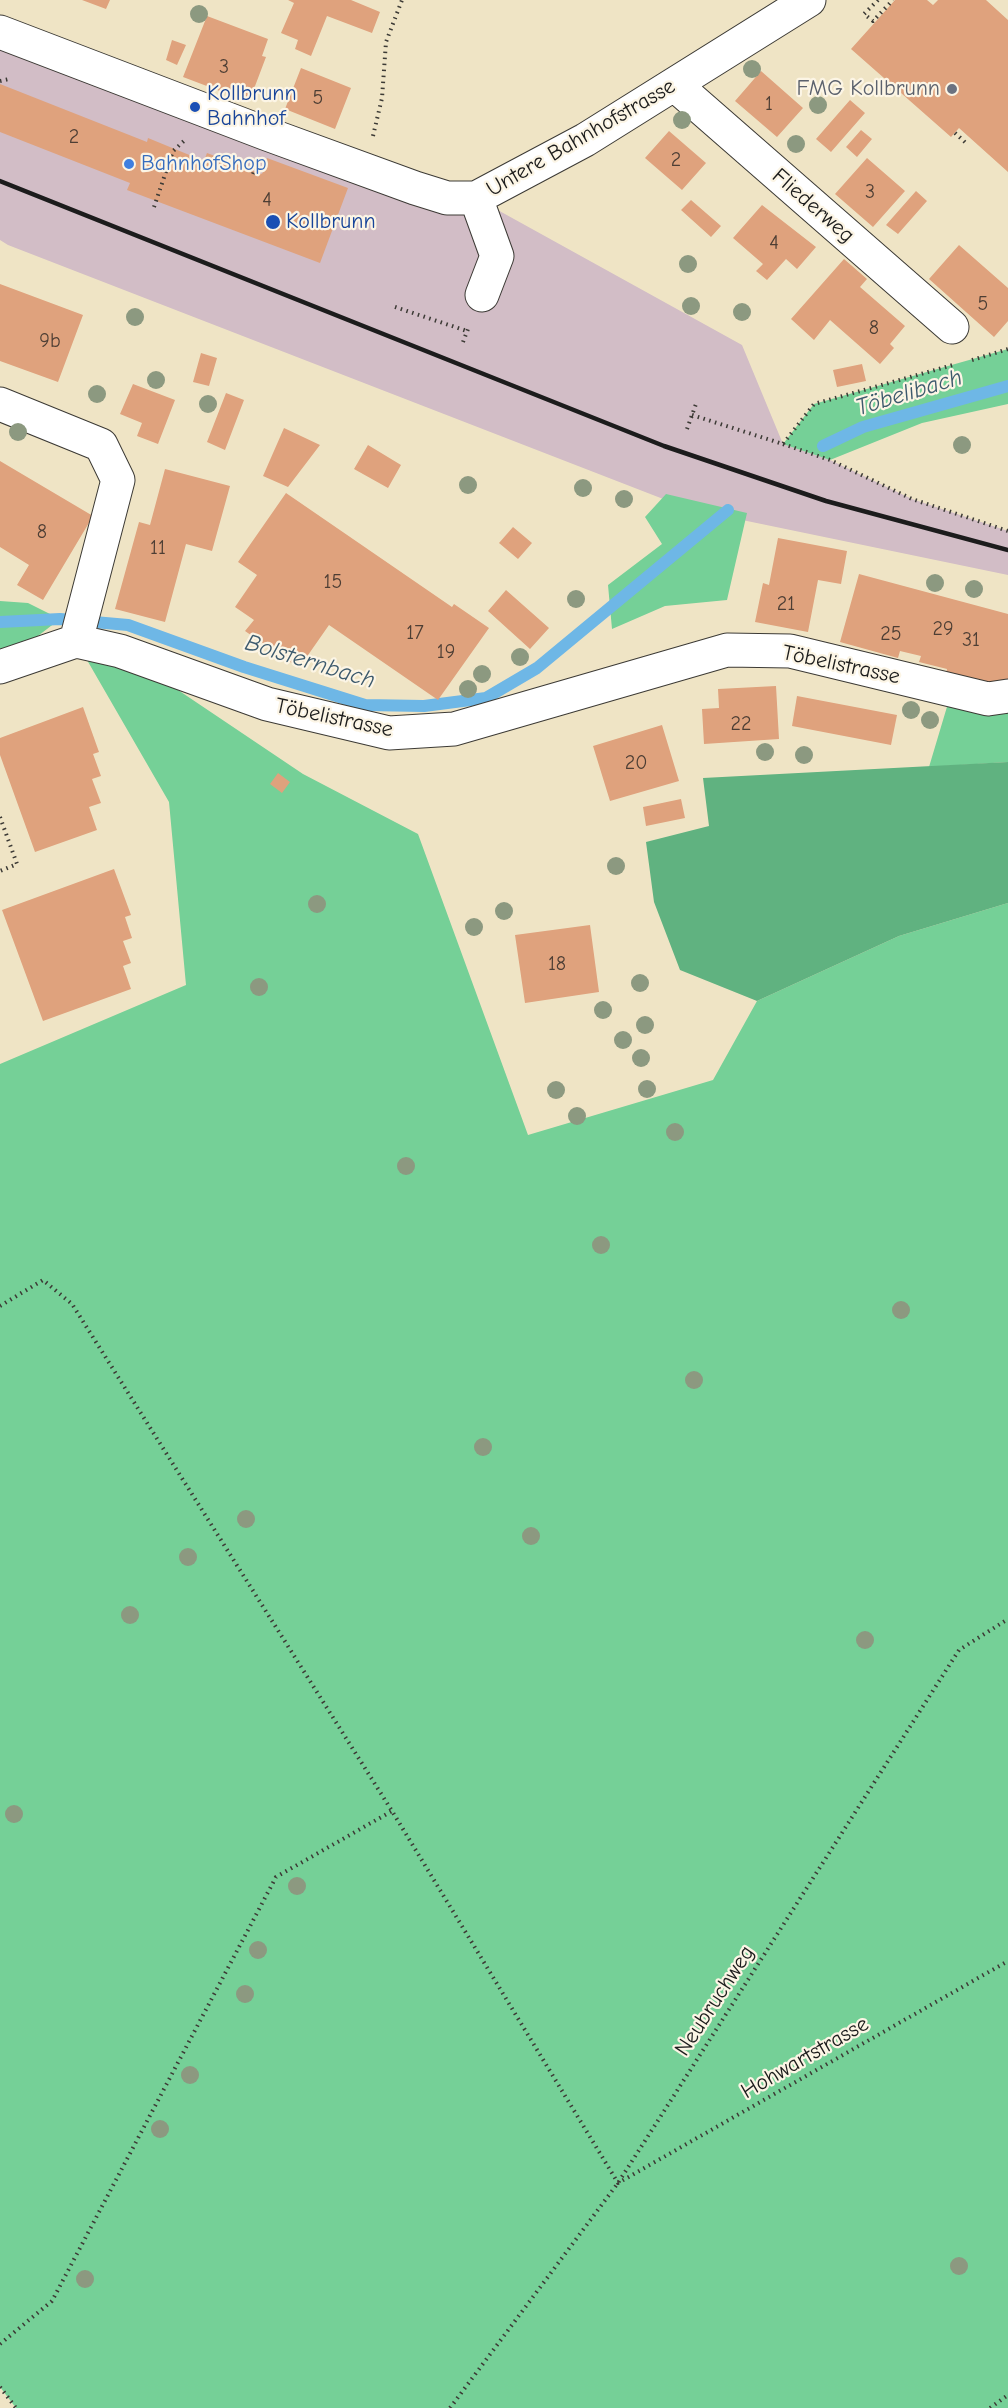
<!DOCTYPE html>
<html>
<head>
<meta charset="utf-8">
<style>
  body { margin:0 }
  canvas { display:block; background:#efe4c5 }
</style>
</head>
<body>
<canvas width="1008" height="2408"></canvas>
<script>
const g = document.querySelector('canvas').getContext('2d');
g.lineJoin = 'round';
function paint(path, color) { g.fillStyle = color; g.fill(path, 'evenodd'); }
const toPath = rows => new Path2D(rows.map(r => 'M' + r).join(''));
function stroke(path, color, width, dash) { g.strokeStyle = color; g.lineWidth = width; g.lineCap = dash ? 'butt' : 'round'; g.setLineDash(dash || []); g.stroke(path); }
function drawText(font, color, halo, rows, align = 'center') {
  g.font = font + ' "Comic Neue",sans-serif'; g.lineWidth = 4.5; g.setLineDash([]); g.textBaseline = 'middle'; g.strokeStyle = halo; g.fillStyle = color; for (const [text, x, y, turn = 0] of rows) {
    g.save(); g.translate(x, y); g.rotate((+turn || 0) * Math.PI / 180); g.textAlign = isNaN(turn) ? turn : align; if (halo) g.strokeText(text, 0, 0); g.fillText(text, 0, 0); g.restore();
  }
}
const industrial = toPath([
  [0,32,476,198,742,345,783,444,830,460,912,499,1008,531,1008,575,689,509,8,245,0,240]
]);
const green = toPath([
  [1008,349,1008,404,922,423,830,460,783,444,814,404],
  [666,494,747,513,727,600,665,606,612,629,608,585,662,544,645,517],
  [0,601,28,603,60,619,34,639,0,652],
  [76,641,120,651,303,774,418,834,528,1135,713,1080,757,1001,899,936,1008,903,1008,2408,16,2408,0,2387,0,1064,186,985,169,802],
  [952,690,1008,700,1008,762,929,767]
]);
const forest = toPath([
  [1008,762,1008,903,899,936,757,1001,680,970,654,902,646,842,709,826,703,778]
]);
const stream = toPath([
  [823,446,863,427,1008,386],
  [0,622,60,619,128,625,244,667,365,705,424,706,486,698,537,668,728,510]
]);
const building = toPath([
  [82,0,110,0,106,9],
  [288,0,351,0,380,12,372,33,327,16,311,56,295,49,298,40,281,33,294,3],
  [895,0,927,0,933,5,938,0,986,0,1008,20,1008,172,959,128,951,137,851,49],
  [207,16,268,39,262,56,266,57,249,102,183,77],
  [172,40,186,45,177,65,166,60],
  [301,68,351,88,335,129,285,109],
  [761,71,803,108,777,137,735,101],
  [0,84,147,142,148,138,204,161,207,153,262,174,267,158,348,188,320,263,127,190,130,183,0,132],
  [850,100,865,113,831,152,816,139],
  [861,130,872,139,857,157,846,147],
  [669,131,706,163,682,190,645,158],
  [867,158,905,191,873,227,835,194],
  [916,191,927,201,898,234,886,225],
  [691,200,721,226,711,237,681,210],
  [762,205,816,247,797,269,786,259,767,280,756,271,763,264,733,238],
  [959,245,1008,288,1008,321,994,337,929,279],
  [844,259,867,279,860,287,905,326,890,344,894,348,880,364,830,320,814,340,791,319],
  [0,284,83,315,58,382,0,361],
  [201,353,217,358,209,386,193,382],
  [862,364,866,381,837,387,833,370],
  [133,384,175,400,158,444,137,436,142,423,120,414],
  [226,393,244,400,225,450,207,442],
  [284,428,320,445,288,487,263,476],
  [368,445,401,465,388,488,354,469],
  [0,461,93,516,43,600,17,585,29,565,0,547],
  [165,469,230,486,212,551,186,544,165,622,115,609,139,522,150,525],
  [286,493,452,607,454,604,489,628,438,700,329,625,299,668,245,631,254,620,235,607,257,575,238,562],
  [513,527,532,543,518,559,499,543],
  [778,538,847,551,841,584,818,580,808,632,755,622,763,583,769,585],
  [859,574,1008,614,1008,691,946,674,947,669,919,662,921,656,900,651,898,658,840,642],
  [506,590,549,628,530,649,488,611],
  [776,686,779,739,704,744,702,709,719,708,718,689],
  [797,696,897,715,891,745,792,726],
  [83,707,99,752,93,754,101,776,92,779,101,803,89,807,97,830,35,852,0,755,0,738],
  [662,725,679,781,610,801,593,746],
  [278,773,290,782,282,793,270,784],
  [681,799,685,818,646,826,643,807],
  [114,869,131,915,125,917,132,938,123,941,131,963,123,966,131,989,43,1021,2,910],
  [590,925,599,992,525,1003,515,935]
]);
const path = toPath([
  [878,0,864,14,873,21,893,0],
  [0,81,9,79],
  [955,133,967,144],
  [373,136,382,98,386,42,402,0],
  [253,174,256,166],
  [154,207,173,151,184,141],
  [395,307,467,331],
  [463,342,468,329],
  [972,360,1008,349],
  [692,415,783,444,814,404,953,365],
  [687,429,696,404],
  [783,444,830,460,912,499,1008,531],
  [0,817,17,864,0,871],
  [0,1306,43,1280,72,1304,392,1811,618,2183,1008,1961],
  [0,2344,52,2301,276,1877,392,1811],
  [0,2387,16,2408],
  [450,2408,618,2183,959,1650,1008,1619],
  [990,2408,1008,2395]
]);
const minor = toPath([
  [0,32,267,134,415,188,447,198,476,198,585,140,809,0],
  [675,85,952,327],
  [476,198,497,256,482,295],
  [0,404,101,445,118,480,76,641],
  [76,641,120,651,267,704,389,733,454,729,727,650,790,651,988,699,1008,696],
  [0,667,76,641]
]);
const rail = toPath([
  [0,181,664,446,826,501,1008,550]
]);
const trees = [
  [199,14],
  [752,69],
  [818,105],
  [682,120],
  [796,144],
  [688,264],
  [691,306],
  [742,312],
  [135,317],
  [156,380],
  [97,394],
  [208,404],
  [18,432],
  [962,445],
  [468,485],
  [583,488],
  [624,499],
  [935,583],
  [974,589],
  [576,599],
  [520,657],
  [482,674],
  [468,689],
  [911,710],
  [930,720],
  [765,752],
  [804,755],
  [616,866],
  [317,904],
  [504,911],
  [474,927],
  [640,983],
  [259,987],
  [603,1010],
  [645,1025],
  [623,1040],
  [641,1058],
  [647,1089],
  [556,1090],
  [577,1116],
  [675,1132],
  [406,1166],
  [601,1245],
  [901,1310],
  [694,1380],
  [483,1447],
  [246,1519],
  [531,1536],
  [188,1557],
  [130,1615],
  [865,1640],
  [14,1814],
  [297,1886],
  [258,1950],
  [245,1994],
  [190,2075],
  [160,2129],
  [959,2266],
  [85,2279]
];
const markers = [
  [952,89,6,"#6b7280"],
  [195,107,6,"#1a4fb4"],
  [129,164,6,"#3f7fe0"],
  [273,222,8,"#1a4fb4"]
];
const numberNames = [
  ["3",224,67],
  ["5",318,98],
  ["1",769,104],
  ["2",74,137],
  ["2",676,160],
  ["3",870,192],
  ["4",267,200],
  ["4",774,243],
  ["5",983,304],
  ["8",874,328],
  ["9b",50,341],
  ["8",42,532],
  ["11",158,548],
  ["15",333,582],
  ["21",786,604],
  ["29",943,629],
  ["17",415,633],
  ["25",891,634],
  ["31",971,640],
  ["19",446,652],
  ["22",741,724],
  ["20",636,763],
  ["18",557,964]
];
const worshipNames = [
  ["FMG Kollbrunn",940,89]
];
const transitNames = [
  ["Kollbrunn",207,94],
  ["Bahnhof",207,119],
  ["Kollbrunn",286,222]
];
const streetNames = [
  ["Untere Bahnhofstrasse",581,138,-30],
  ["Fliederweg",813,206,41],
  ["Töbelistrasse",841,665,12],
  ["Töbelistrasse",334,718,12],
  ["Neubruchweg",715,2001,-57],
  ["Hohwartstrasse",805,2058,-30]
];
const shopNames = [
  ["BahnhofShop",141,164]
];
const waterNames = [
  ["Töbelibach",909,393,-17],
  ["Bolsternbach",310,662,17]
];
paint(industrial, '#d2bdc6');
paint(green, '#75d097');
paint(forest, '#60b280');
stroke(stream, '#6eb7e6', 12);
paint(building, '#dfa27d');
stroke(minor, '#3c3a35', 35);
stroke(path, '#3c3a35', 4, [1.5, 4.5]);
stroke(minor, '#fff', 33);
stroke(rail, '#1c1c1c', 4.5);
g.fillStyle = '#8c9980';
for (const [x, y] of trees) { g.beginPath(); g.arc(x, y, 9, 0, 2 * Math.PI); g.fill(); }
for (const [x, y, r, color] of markers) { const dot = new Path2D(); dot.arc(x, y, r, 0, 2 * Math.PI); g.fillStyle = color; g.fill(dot); stroke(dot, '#fcf5e5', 2); }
drawText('20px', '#4d3e34', null, numberNames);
drawText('22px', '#5b616d', '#fcf5e5', worshipNames, 'right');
drawText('22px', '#164399', '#fcf5e5', transitNames, 'left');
drawText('22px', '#1c1c1c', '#fcf5e5', streetNames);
drawText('22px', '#366cbe', '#fcf5e5', shopNames, 'left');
drawText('italic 24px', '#3d5a6d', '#fcf5e5', waterNames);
</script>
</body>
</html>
